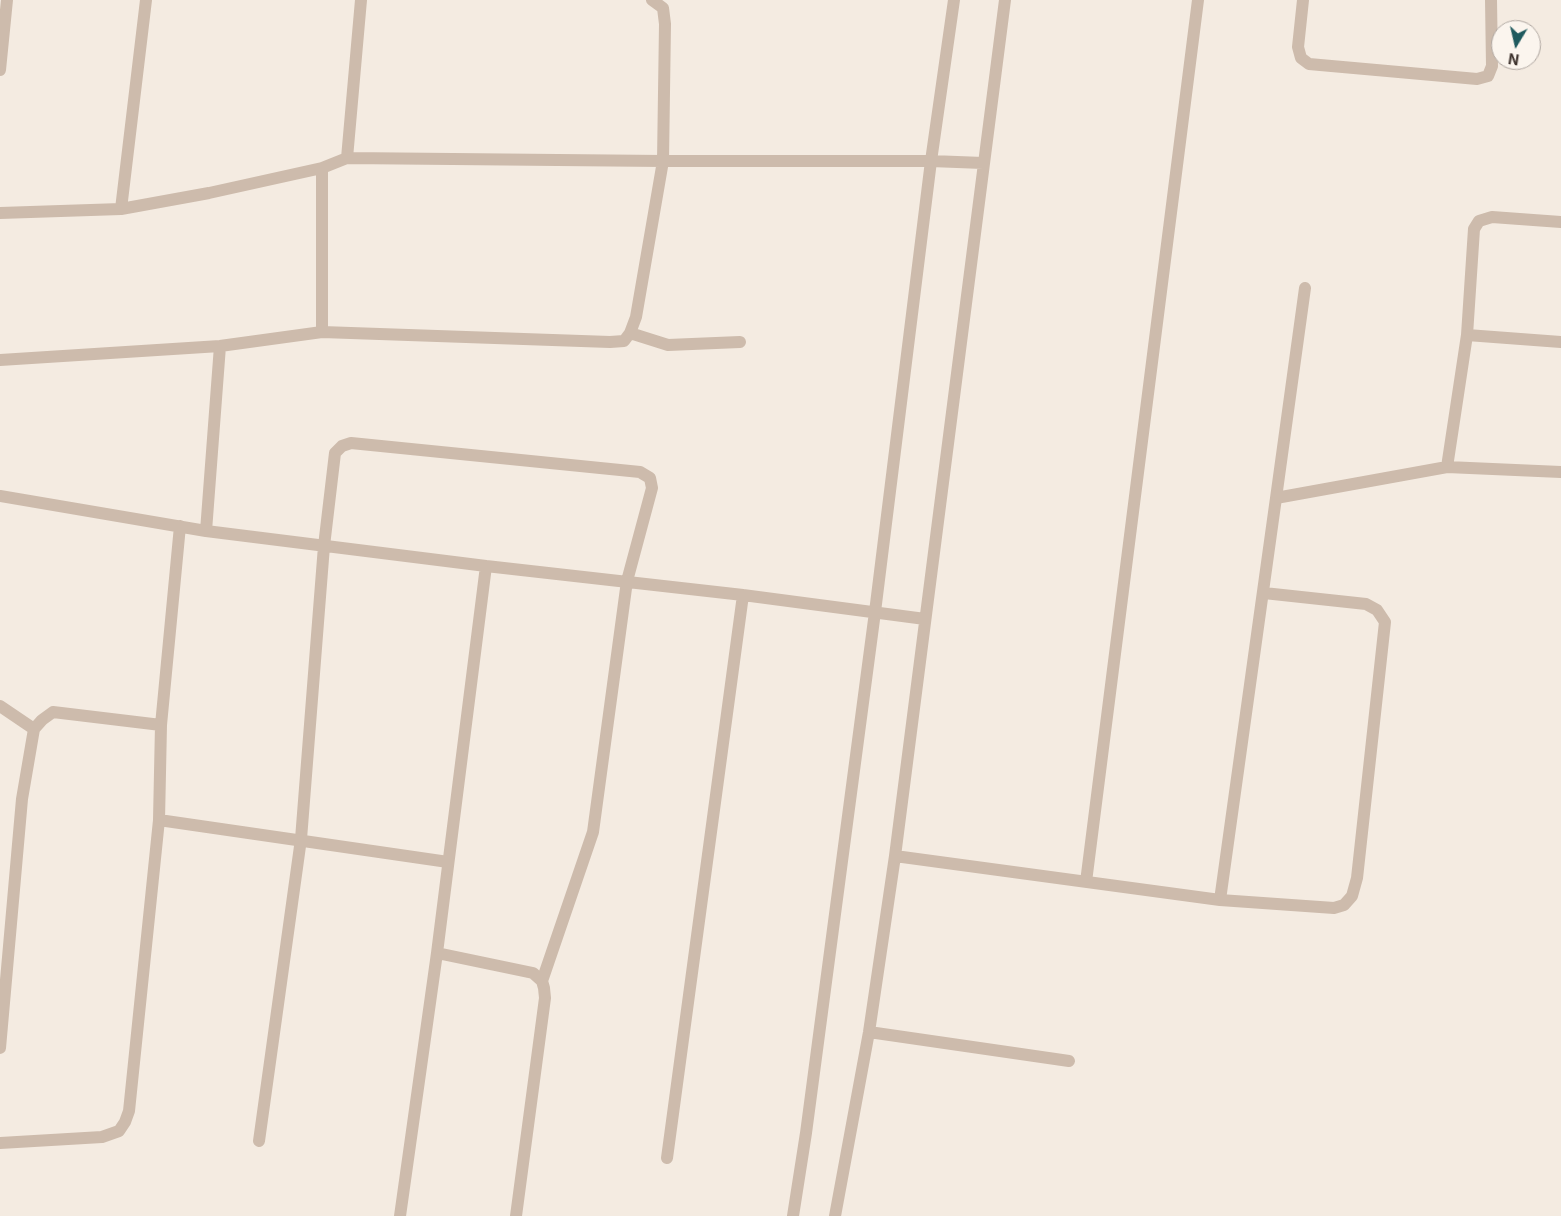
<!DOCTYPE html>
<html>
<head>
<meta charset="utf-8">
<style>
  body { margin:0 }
  #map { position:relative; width:1561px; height:1216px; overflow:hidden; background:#f4ebe1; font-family:Inter,sans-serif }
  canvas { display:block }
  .north { position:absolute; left:1491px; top:20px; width:50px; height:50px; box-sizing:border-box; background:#fbf5ee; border:1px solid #aea6a0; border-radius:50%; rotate:189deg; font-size:14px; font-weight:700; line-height:20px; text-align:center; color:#3b302b }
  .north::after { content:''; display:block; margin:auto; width:18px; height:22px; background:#1f5a5e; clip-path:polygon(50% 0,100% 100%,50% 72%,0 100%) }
</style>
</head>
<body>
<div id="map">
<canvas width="1561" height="1216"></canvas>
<div class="north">N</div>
</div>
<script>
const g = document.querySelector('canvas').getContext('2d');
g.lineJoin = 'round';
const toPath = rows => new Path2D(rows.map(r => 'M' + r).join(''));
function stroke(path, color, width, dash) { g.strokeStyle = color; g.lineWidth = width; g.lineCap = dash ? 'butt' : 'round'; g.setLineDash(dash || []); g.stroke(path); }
const minor = toPath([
  [1303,0,1298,47,1301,58,1309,64,1477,79,1488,76,1492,66,1491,0],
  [0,70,7,0],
  [347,158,361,0],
  [121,209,146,0],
  [0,213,121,209,209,193,322,168,347,158,663,161,931,161,983,163],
  [322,332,322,168],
  [630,333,668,345,740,342],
  [1467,335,1561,342],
  [0,360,220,346,322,332,610,342,624,341,630,333,636,317,663,161,665,24,663,8,652,0],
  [1447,467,1467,335,1474,229,1479,221,1492,217,1561,222],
  [0,496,206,531,486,566,743,595,925,619],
  [1276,498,1305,288],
  [206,531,220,346],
  [0,706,34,729],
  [161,725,180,526],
  [159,820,448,862],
  [895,856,1220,900,1334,908,1344,905,1352,896,1357,878,1385,622,1377,610,1366,604,1264,593],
  [1086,882,1198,0],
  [1220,900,1276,498,1447,467,1561,472],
  [437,953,533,973,542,981,544,988,545,998,516,1216],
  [869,1032,1069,1061],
  [0,1048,22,799,34,729,42,720,53,712,161,725,159,820,129,1111,125,1122,119,1131,102,1137,0,1143],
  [259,1141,301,839,324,546,335,453,342,446,351,443,640,472,650,478,652,488,627,581,593,832,542,981],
  [667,1158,743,595],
  [400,1216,437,953,486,566],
  [793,1216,806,1133,875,612,931,161,954,0],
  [835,1216,869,1032,895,856,1005,0]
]);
stroke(minor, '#cdbbac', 12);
</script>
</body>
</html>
